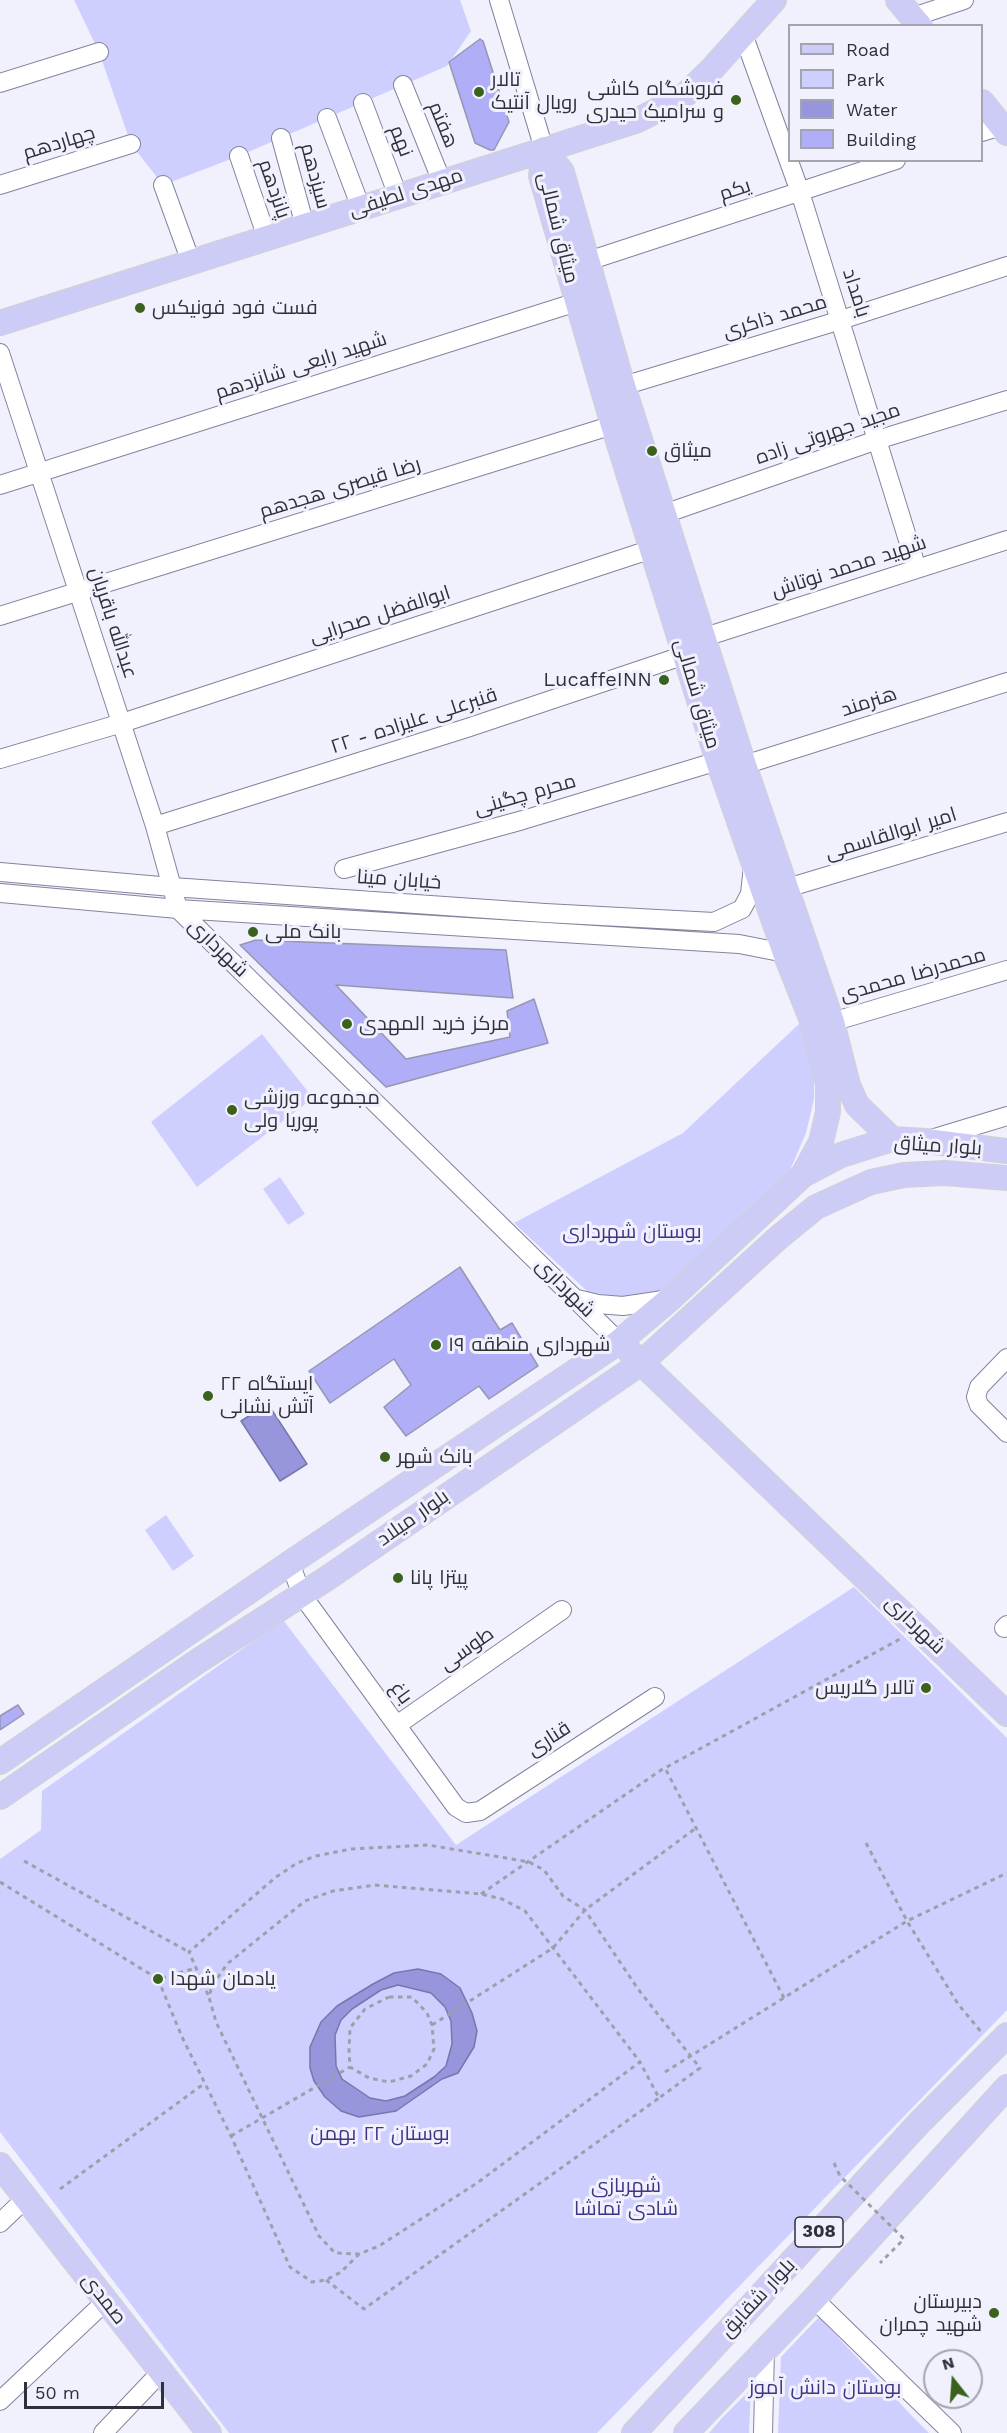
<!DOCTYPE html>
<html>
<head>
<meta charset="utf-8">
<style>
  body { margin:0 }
  #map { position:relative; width:1007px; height:2433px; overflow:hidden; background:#f1f1fd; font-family:"Work Sans",sans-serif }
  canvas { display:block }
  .legend { position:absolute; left:788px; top:24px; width:195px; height:138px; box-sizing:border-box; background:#f1f1fd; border:2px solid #a4a4af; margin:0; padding:8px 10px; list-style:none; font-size:18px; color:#30303b }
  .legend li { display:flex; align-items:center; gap:12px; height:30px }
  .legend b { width:30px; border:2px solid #a4a4af }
  .north { position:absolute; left:923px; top:2349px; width:60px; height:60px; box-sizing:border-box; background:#f1f1fd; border:2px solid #a4a4af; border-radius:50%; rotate:343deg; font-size:16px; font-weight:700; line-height:24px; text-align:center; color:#30303b }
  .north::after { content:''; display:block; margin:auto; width:21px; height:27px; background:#3a621d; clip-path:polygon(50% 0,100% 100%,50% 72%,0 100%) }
  .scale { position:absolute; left:24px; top:2382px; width:140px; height:27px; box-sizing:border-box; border:3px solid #30303b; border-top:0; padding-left:8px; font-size:18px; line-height:21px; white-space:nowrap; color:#30303b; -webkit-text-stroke:4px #f1f1fd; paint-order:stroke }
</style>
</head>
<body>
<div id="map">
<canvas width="1007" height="2433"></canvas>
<ul class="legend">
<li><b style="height:8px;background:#cdccf7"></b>Road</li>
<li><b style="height:16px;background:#cecfff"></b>Park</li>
<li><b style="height:16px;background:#9795db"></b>Water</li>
<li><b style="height:16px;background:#afaef6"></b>Building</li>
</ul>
<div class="north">N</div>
<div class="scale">50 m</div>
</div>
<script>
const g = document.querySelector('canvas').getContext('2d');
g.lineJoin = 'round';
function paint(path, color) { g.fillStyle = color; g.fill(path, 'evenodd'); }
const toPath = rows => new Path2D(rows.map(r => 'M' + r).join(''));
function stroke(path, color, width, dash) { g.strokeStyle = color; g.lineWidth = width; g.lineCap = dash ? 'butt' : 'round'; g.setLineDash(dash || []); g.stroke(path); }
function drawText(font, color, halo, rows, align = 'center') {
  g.font = font + ' "Work Sans",Cairo,sans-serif'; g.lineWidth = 6; g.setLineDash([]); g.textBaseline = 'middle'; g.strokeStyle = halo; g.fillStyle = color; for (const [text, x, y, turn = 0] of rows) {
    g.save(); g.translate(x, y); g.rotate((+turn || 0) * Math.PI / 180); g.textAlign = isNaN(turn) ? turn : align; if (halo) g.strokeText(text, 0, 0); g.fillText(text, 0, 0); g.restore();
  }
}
const green = toPath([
  [74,0,460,0,471,31,447,66,239,156,163,185,131,144,99,52],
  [800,1023,814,1079,814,1099,806,1133,791,1168,778,1188,660,1292,624,1298,588,1292,514,1223,683,1133],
  [262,1034,313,1098,197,1187,151,1122],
  [280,1177,305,1214,288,1225,263,1189],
  [166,1515,194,1556,173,1571,145,1530],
  [854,1587,1007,1738,1007,2010,597,2433,229,2433,0,2132,0,1859,41,1830,42,1791,283,1620,456,1845],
  [819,2317,912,2416,929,2433,778,2433,781,2357],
  [751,2389,749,2433,709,2433,722,2418]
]);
const water = toPath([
  [268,1404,307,1464,280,1481,241,1421,268,1404],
  [418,1969,441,1974,460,1988,472,2013,477,2031,474,2047,458,2073,442,2079,396,2111,359,2117,341,2111,325,2097,314,2081,310,2068,310,2047,321,2022,337,2006,373,1984,394,1973,418,1969],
  [398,1985,431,1993,445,2007,451,2021,452,2044,446,2066,434,2077,405,2096,386,2101,370,2098,342,2079,336,2066,335,2035,341,2020,352,2009,381,1990,398,1985]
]);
const building = toPath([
  [480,39,483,41,509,122,494,150,490,150,475,143,449,62,480,39],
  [256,940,506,950,513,998,336,985,406,1059,510,1037,507,1011,534,999,548,1043,386,1087,240,945,256,940],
  [460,1267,500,1330,512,1323,538,1366,489,1399,479,1386,406,1436,384,1407,411,1385,394,1359,330,1403,309,1371,460,1267],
  [18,1705,24,1714,0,1730,0,1716,18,1705]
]);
const path = toPath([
  [866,1843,907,1921,958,2004,982,2033],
  [24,1861,189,1952],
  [0,1882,158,1979,196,1968],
  [375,1885,481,1894,502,1899,525,1911,640,2062,477,2183,379,2246,359,2254,335,2253,319,2236,216,2022,209,1997,212,1986,227,1964,305,1901,333,1891,375,1885],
  [481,1894,664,1768],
  [158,1979,182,2037,231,2136,290,2267,312,2282,326,2280,341,2272,359,2254],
  [208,1995,189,1952,276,1877,297,1863,316,1856,351,1849,428,1845,529,1862,544,1870,563,1896,585,1910,638,1989,700,2068,659,2098,640,2062],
  [389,1997,412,1997,427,2013,432,2025,434,2049,427,2064,411,2076,389,2082,369,2078,350,2067,349,2050,350,2028,365,2009,389,1997],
  [784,1998,665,1768,900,1639],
  [432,2025,553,1948,585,1910,696,1828],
  [665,2072,907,1921,1007,1873],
  [231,2136,350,2067],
  [60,2189,205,2083],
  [326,2280,364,2309,659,2098]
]);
const minor = toPath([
  [499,0,544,149],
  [913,17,964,0],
  [743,34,800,192,917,569],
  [0,83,99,52],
  [403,85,442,182],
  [363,103,398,196],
  [327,118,361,208],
  [982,132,1007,124],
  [281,138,305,226],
  [239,156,267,238],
  [0,185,131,144],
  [163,185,191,262],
  [588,261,896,160],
  [0,353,155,826,178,909,619,1342],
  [623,386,841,320,1007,266],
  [0,485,577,302],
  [664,514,877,440,1007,400],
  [0,616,613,425],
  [705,637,1007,540],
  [0,759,122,723,652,549],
  [744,765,1007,682],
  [155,826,467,728,685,655],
  [344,869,523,820,718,761],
  [0,872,172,887,545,913,714,922,742,909,750,894,753,866],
  [787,888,1007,822],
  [0,893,178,909,739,944,785,953],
  [832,1022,1007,970],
  [931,1139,1007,1116],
  [577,1299,598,1304,623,1306,670,1299],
  [1007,1358,979,1387,976,1397,979,1405,1007,1433],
  [290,1563,302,1595,456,1807,466,1813,480,1811,655,1697],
  [1004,1628,1007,1625],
  [397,1725,562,1610],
  [0,2223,26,2198],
  [814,2299,952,2433],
  [0,2401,106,2301],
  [103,2433,161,2372],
  [763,2433,765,2350]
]);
const major = toPath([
  [898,0,920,26],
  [982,102,1007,133],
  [544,149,541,176,613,425,718,761,785,953,812,1021,828,1084,828,1112,821,1142,803,1175],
  [544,149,562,172,623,386,744,765,832,1022,848,1085,857,1105,892,1139],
  [0,323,638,120,683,97,712,69,774,0],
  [630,1352,1007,1714],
  [0,1762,290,1563,619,1342,670,1299,803,1175,841,1155,892,1139,926,1141,1007,1151],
  [0,1797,198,1661,326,1579,641,1363,778,1238,816,1207,871,1182,904,1175,945,1173,1007,1178],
  [0,2165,209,2433],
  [634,2433,920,2122,1007,2035],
  [686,2433,814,2299,1007,2087]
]);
const pathBridge = toPath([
  [834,2163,840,2176,904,2239,880,2263]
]);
const markers = [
  [479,92,6,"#3a621d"],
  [736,100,6,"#3a621d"],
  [140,308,6,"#3a621d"],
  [652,451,6,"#3a621d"],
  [664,680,6,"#3a621d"],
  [253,932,6,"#3a621d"],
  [347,1024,6,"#3a621d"],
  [232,1110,6,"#3a621d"],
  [436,1345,6,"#3a621d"],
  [208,1396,6,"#3a621d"],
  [385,1457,6,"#3a621d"],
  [398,1578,6,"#3a621d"],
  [926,1688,6,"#3a621d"],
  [158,1979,6,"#3a621d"],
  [994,2313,6,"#3a621d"]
];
const shields = [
  [819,2232,48]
];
const shieldNames = [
  ["308",819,2232]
];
const poiNames = [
  ["تالار",491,80],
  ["رویال آنتیک",491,103],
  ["فروشگاه کاشی",724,89,"right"],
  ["و سرامیک حیدری",724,112,"right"],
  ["فست فود فونیکس",152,308],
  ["میثاق",664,451],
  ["LucaffeINN",652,680,"right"],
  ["بانک ملی",265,932],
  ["مرکز خرید المهدی",359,1024],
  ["مجموعه ورزشی",244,1098],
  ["پوریا ولی",244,1121],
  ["شهرداری منطقه ۱۹",448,1345],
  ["ایستگاه ۲۲",220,1384],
  ["آتش نشانی",220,1407],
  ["بانک شهر",397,1457],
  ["پیتزا پانا",410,1578],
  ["تالار گلاریس",914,1688,"right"],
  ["یادمان شهدا",170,1979],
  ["دبیرستان",982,2302,"right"],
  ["شهید چمران",982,2325,"right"]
];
const streetNames = [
  ["هفتم",443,125,68],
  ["نهم",401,141,69],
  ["چهاردهم",59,143,-17],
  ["سیزدهم",315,176,75],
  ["پانزدهم",274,189,71],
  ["یکم",735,190,-18],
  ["مهدی لطیفی",406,193,-18],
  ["میثاق شمالی",558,228,76],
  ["بامداد",856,293,72],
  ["محمد ذاکری",775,317,-17],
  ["شهید رابعی شانزدهم",301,366,-18],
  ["مجید جهروتی زاده",828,434,-19],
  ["رضا قیصری هجدهم",340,488,-17],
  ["شهید محمد نوتاش",849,567,-18],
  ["ابوالفضل صحرایی",380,615,-18],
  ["عبدالله باقریان",113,623,72],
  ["میثاق شمالی",697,694,73],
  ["هنرمند",869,702,-18],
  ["قنبرعلی علیزاده - ۲۲",414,721,-18],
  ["محرم چگینی",525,795,-16],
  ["امیر ابوالقاسمی",891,834,-17],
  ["خیابان مینا",399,880,4],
  ["شهرداری",218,948,44],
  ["محمدرضا محمدی",913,975,-16],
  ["بلوار میثاق",938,1146,4],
  ["شهرداری",565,1288,45],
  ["بلوار میلاد",413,1518,-35],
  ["شهرداری",915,1625,44],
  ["طوسی",467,1649,-35],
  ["باغ",401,1693,54],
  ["قناری",549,1739,-33],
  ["بلوار شقایق",758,2298,-47],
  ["صمدی",104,2299,52]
];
const parkNames = [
  ["بوستان شهرداری",632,1232],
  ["بوستان ۲۲ بهمن",380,2134],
  ["شهربازی",626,2186],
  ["شادی تماشا",626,2209],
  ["بوستان دانش آموز",825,2388]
];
paint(green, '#cecfff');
paint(water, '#9795db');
stroke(water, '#7877ab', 1.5);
paint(building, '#afaef6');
stroke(building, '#9697b2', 1.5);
stroke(minor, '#83839d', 20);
stroke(major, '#d1d1d4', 26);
stroke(path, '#9f9faa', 3, [4.5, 4.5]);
stroke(minor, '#fff', 18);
stroke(major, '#cdccf7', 24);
stroke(pathBridge, '#9f9faa', 3, [4.5, 4.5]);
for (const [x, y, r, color] of markers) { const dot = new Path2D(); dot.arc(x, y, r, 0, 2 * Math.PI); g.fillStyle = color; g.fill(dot); stroke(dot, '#f1f1fd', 2); }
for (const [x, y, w] of shields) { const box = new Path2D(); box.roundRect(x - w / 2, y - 15, w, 30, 4.5); g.fillStyle = '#f1f1fd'; g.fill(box); stroke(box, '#30303b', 1.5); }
drawText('bold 18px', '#30303b', null, shieldNames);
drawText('20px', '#30303b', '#f1f1fd', poiNames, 'left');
drawText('20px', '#30303b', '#f1f1fd', streetNames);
drawText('20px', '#3f3486', '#f1f1fd', parkNames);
</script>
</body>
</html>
